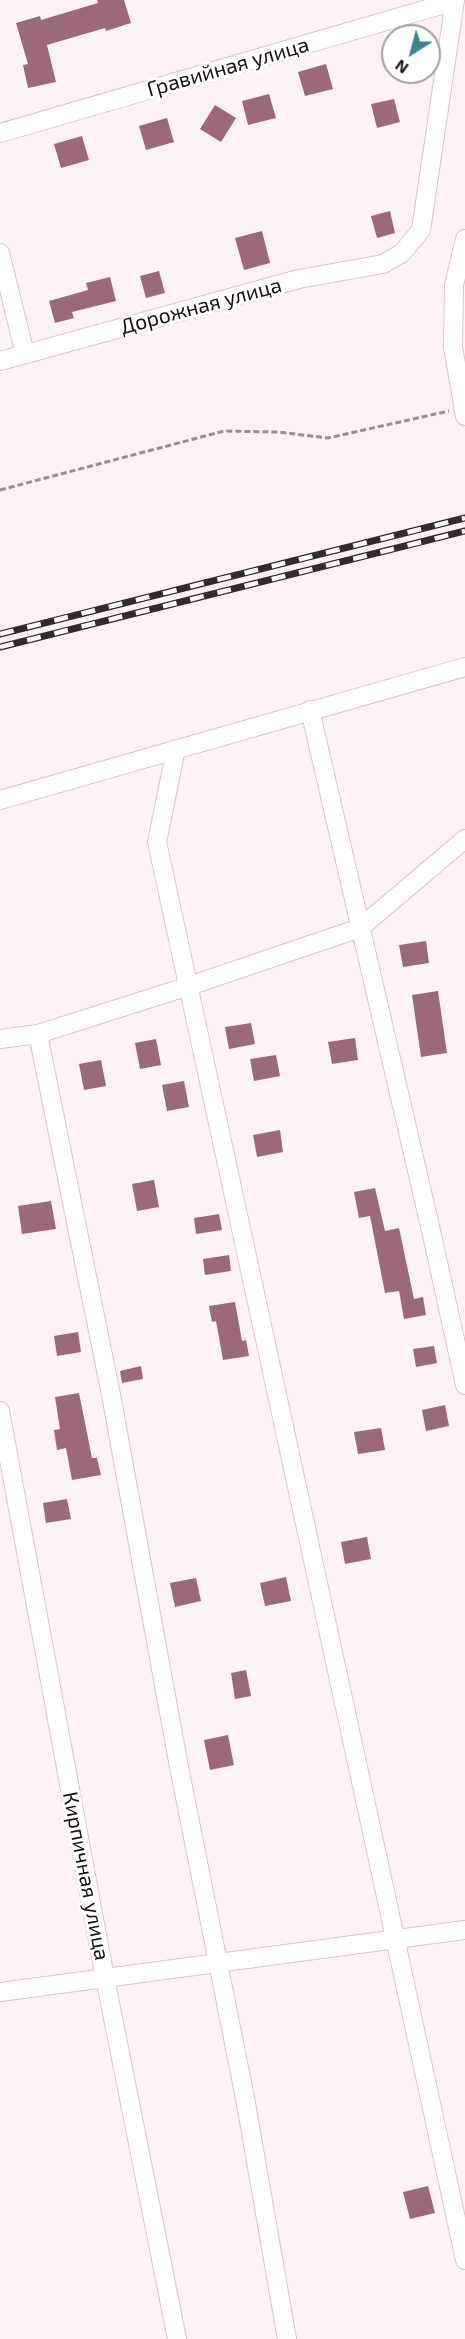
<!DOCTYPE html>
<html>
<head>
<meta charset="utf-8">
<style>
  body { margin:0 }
  #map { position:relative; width:465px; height:2339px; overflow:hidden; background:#fdf2f5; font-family:"Exo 2",sans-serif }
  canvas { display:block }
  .north { position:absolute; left:381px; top:24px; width:60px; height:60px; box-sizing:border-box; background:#fff; border:2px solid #a29fa0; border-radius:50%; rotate:216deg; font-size:16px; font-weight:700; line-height:24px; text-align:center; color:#170f11 }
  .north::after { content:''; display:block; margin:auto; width:21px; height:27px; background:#3d838e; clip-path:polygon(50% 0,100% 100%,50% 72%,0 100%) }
</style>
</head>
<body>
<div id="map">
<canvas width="465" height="2339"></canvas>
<div class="north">N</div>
</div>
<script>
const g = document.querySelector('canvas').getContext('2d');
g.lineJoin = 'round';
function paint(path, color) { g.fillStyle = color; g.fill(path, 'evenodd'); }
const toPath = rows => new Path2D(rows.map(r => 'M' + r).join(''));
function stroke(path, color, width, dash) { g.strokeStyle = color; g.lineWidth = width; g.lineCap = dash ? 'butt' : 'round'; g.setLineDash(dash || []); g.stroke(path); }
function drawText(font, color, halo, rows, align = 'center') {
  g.font = font + ' "Exo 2",sans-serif'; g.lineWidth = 6; g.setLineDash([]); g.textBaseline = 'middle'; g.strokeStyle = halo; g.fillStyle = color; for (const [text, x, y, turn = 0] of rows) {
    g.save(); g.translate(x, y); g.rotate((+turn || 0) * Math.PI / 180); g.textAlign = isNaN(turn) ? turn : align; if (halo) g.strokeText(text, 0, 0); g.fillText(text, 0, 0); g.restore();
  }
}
const building = toPath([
  [97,0,124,0,131,23,106,31,105,28,47,45,56,82,28,88,23,65,28,64,16,23,40,16,41,20,98,3],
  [326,64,333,89,305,96,298,72],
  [269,94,276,118,248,125,242,101],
  [394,99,400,122,377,128,371,104],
  [215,105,236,118,221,142,200,129],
  [167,118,174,142,146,150,139,126],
  [82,136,89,160,61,168,54,144],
  [390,211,395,233,377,238,371,216],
  [262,231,270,263,244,270,235,238],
  [159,271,165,293,146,298,140,276],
  [110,277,116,301,72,312,74,318,55,323,49,301,88,290,86,283],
  [426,941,429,963,403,967,399,945],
  [438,991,447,1053,421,1057,412,995],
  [251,1023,255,1044,229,1049,225,1027],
  [355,1038,358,1060,332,1064,328,1042],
  [156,1039,161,1065,140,1069,135,1043],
  [276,1055,280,1076,254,1081,250,1059],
  [101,1060,106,1086,84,1090,79,1064],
  [184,1081,189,1107,167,1111,162,1085],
  [280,1130,283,1152,257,1157,253,1135],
  [154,1180,159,1207,137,1211,132,1184],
  [375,1188,385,1231,399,1228,414,1299,423,1297,426,1315,404,1319,399,1291,385,1293,370,1216,359,1218,354,1192],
  [51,1201,56,1229,22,1234,18,1206],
  [219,1214,222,1230,196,1234,194,1218],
  [229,1255,231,1271,205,1275,203,1259],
  [235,1302,242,1341,246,1340,249,1356,223,1360,216,1321,212,1322,209,1306],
  [78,1332,81,1352,57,1356,54,1336],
  [434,1346,437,1363,416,1367,413,1349],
  [141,1366,143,1379,122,1383,120,1371],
  [79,1393,92,1458,97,1458,101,1475,72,1480,66,1448,57,1450,54,1430,60,1429,55,1397],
  [445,1405,449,1426,426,1431,422,1410],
  [381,1428,385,1450,358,1454,354,1432],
  [67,1499,71,1519,46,1523,43,1503],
  [367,1537,371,1559,345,1564,341,1542],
  [286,1577,291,1601,265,1606,260,1583],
  [196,1578,201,1601,175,1607,170,1583],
  [246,1670,251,1696,235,1699,231,1673],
  [228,1735,234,1765,210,1770,204,1740],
  [428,2186,435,2213,410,2219,403,2192]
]);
const path = toPath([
  [0,490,224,431,278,432,328,438,449,411]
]);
const minor = toPath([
  [0,133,455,1],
  [465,239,454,285,453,347,465,416],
  [0,253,25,354],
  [0,361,299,279,383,264,402,253,421,230,455,0],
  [310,710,432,1235,465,1385],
  [176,749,157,842,465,2260],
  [0,800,465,667],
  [38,1034,111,1395,179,1767,245,2098,287,2339],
  [0,1039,38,1034,189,986,360,928,465,839],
  [0,1411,105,1978,177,2339],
  [0,1992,465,1930]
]);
const rail = toPath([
  [0,634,465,518],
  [0,647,465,531]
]);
const streetNames = [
  ["Гравийная улица",228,67,-16],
  ["Дорожная улица",201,306,-15],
  ["Кирпичная улица",86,1876,79]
];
paint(building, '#9b6979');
stroke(minor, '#ddc4cb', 20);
stroke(path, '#998f92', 3, [6, 3]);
stroke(minor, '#fff', 18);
stroke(rail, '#322a2c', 7);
stroke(rail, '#fff', 4.5, [14]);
drawText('21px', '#170f11', '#fff', streetNames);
</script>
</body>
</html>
